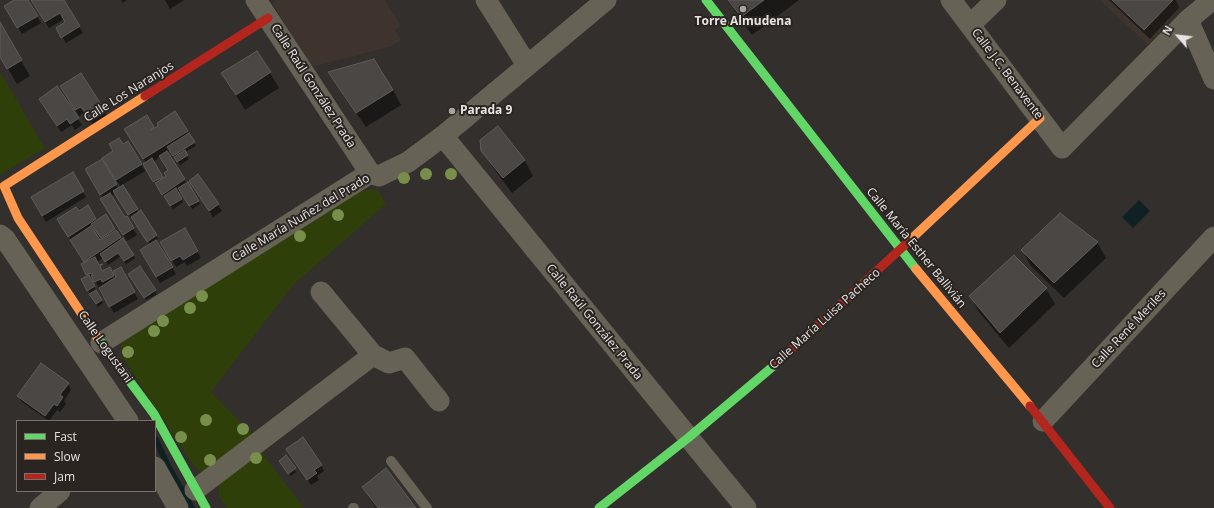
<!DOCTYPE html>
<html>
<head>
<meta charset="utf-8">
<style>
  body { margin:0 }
  #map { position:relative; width:1214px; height:508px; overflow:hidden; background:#322f2d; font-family:"Open Sans",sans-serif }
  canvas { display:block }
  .legend { position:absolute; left:16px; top:420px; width:140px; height:72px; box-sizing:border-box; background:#2a2521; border:1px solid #76716e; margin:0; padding:5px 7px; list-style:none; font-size:12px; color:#e7e3e1 }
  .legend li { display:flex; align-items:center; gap:8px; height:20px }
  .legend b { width:20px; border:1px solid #76716e }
  .north { position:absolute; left:1158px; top:16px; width:40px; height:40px; -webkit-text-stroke:3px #2a2521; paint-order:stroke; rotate:298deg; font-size:11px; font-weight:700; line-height:16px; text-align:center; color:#e7e3e1 }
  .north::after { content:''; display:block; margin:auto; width:14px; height:18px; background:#e7e3e1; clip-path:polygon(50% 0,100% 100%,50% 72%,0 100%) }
</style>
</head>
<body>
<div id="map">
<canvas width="1214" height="508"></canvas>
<ul class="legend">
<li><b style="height:5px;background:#63d668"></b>Fast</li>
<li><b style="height:5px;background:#ff974d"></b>Slow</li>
<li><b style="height:5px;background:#b3261e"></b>Jam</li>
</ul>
<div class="north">N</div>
</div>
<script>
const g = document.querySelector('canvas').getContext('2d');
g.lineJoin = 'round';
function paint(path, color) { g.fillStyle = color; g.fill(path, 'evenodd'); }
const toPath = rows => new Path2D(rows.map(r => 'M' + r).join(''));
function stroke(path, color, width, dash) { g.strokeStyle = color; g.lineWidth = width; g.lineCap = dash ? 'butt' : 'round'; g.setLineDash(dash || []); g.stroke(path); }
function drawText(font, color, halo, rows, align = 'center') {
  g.font = font + ' "Open Sans",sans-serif'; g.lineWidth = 4; g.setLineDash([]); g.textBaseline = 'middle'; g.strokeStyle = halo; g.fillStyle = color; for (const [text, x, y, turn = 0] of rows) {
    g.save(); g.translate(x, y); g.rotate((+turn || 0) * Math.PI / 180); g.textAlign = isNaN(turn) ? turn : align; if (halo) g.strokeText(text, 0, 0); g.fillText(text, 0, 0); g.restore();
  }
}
const built = toPath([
  [276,0,385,0,401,26,395,30,401,40,392,46,312,67,272,3],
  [1100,0,1176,0,1179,9,1148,45]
]);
const green = toPath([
  [0,72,45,148,0,175],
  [377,189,386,204,293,285,211,392,253,435,208,469,201,472,194,466,123,358,120,346,126,337,356,192],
  [259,449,304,508,227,508,219,497,219,482]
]);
const water = toPath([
  [1139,200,1150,211,1133,228,1122,217]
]);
const shadow = toPath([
  [16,0,27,0,41,23,22,34,5,6],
  [32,0,63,0,83,33,66,43,57,28,67,23,64,19,49,28],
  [121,0,127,0,123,3],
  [165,0,184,0,170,9],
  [727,0,799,0,752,35],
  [1109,0,1176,0,1179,8,1150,39],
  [0,24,30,76,17,84,0,55],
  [329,72,393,90,401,105,366,127,338,87],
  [270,73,279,88,245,110,223,74],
  [81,74,107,116,93,125,85,112,79,116,65,93],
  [57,88,82,125,75,130,72,125,61,132,44,106],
  [175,113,196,146,185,152,189,159,180,165,170,151,167,153,200,204,192,209,181,191,178,193,183,202,173,209,156,184,144,164,146,163,126,129,147,116,154,129,159,127],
  [160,157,169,171,167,177,163,179,153,162],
  [498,127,525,161,533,176,512,193,492,166,482,150],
  [127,142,145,171,122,185,138,212,141,211,156,236,158,239,156,240,176,274,160,283,141,251,150,245,132,217,131,218,116,193,111,196,124,219,126,217,137,235,127,241,105,205,103,198,86,169],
  [112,174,121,187,118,189,110,175],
  [72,174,86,197,46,222,32,198],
  [198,176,222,211,213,217,194,188],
  [87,207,97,221,105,215,121,241,123,240,135,258,126,264,121,256,108,265,103,258,97,262,102,272,110,268,116,279,120,268,138,299,114,313,94,279,91,281,96,290,95,290,103,303,98,307,92,297,82,280,88,277,82,264,86,263,62,226],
  [95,228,103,240,100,242,92,230],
  [184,229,201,258,187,266,185,262,176,267,162,242],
  [1097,242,1106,258,1064,298,1031,266,1022,250],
  [1014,257,1046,289,1055,304,1009,348,979,312,970,296],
  [140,268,157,294,146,300,130,275],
  [68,384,71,390,64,401,66,404,60,412,57,410,49,421,22,402,18,396],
  [287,450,321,465,324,471,317,476,319,480,311,485],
  [286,457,296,472,291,476,282,464],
  [363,487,415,508,376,508]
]);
const stream = toPath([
  [156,440,168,466,192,508]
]);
const building = toPath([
  [14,0,28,0,38,16,17,28,4,6,14,0],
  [31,0,64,0,80,26,61,38,56,28,65,22,60,13,45,22,31,0],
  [728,0,764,0,741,17,728,0],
  [1112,0,1173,0,1144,30,1112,0],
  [0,22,22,60,7,69,0,57,0,22],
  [257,51,271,72,236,95,221,73,257,51],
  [374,59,393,90,356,113,328,72,374,59],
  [81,73,104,109,89,119,81,107,75,110,60,86,81,73],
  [57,86,79,118,70,124,67,119,57,126,39,99,57,86],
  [175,111,188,131,143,159,124,129,147,115,154,127,150,130,151,130,158,126,157,123,175,111],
  [498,126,525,160,503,178,481,151,480,140,498,126],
  [189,133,195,142,173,156,167,147,189,133],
  [119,138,123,144,128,141,142,164,116,180,102,158,113,151,109,144,119,138],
  [185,150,188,155,177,162,174,157,185,150],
  [167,151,185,179,162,195,155,183,166,176,164,173,168,170,159,156,167,151],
  [152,158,163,177,153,182,143,164,152,158],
  [102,159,117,184,100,195,85,169,102,159],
  [73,172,84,191,42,216,31,197,73,172],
  [198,174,219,204,209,211,189,181,198,174],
  [188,182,199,201,189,206,178,188,188,182],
  [123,185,138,209,128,215,113,191,123,185],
  [176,188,182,199,170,206,164,196,176,188],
  [110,193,125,217,127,216,134,228,123,235,100,199,110,193],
  [88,205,96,219,68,237,57,219,76,207,79,211,88,205],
  [141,210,157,235,147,242,131,217,141,210],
  [1060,213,1098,242,1054,283,1021,250,1060,213],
  [106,214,115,229,101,238,91,224,106,214],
  [91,226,100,240,116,230,121,237,84,262,70,240,91,226],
  [185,228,198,251,183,260,180,256,171,261,160,242,185,228],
  [123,238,134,255,124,261,118,253,105,262,100,254,123,238],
  [156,240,173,267,156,277,140,250,156,240],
  [1014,255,1047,288,1000,333,969,296,1014,255],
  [95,257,99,265,103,264,100,266,102,271,110,267,114,276,102,282,101,279,94,282,91,275,93,275,92,273,86,275,81,264,95,257],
  [140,266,156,290,144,298,128,274,140,266],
  [121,267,135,292,109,307,99,288,116,277,113,271,121,267],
  [89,275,95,286,87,291,81,279,89,275],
  [96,290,102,300,96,304,89,294,96,290],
  [41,363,69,383,60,395,63,397,57,406,54,404,45,416,17,396,41,363],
  [303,437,322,465,314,470,317,473,307,480,286,449,303,437],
  [286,455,296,468,288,474,279,461,286,455],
  [386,468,416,508,378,508,362,487,386,468]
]);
const lane = toPath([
  [391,461,427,508],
  [353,508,354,508]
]);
const street = toPath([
  [256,0,370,173],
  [486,0,527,65],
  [951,0,1062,148,1188,20,1212,0],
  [1188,20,1214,79],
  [970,25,996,0],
  [443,136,746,508],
  [370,173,379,176,408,162,443,136,606,0],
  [0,235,5,239,128,421],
  [321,292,373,355,389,363,405,358,439,401],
  [101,343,370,173],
  [1043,421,1214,237],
  [155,467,178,508],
  [195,490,373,355],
  [40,508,60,491]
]);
const fast = toPath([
  [706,0,916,269],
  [97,337,154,414,206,508],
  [599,508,688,438,777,363]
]);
const slow = toPath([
  [908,242,1040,118],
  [916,269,1030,406],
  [97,337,18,218,4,186,145,96]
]);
const jam = toPath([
  [145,96,268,18],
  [777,363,908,242],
  [1030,406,1110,508]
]);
const trees = [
  [426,174],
  [451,174],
  [404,178],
  [338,215],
  [300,236],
  [202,296],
  [190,308],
  [163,321],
  [154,331],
  [128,352],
  [206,420],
  [243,429],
  [181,437],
  [256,458],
  [210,460]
];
const markers = [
  [743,9,4,"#a8a4a2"],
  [452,111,4,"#a8a4a2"]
];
const poiNames = [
  ["Torre Almudena",743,22],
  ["Parada 9",460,111,"left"]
];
const streetNames = [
  ["Calle J.C. Benavente",1007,74,53],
  ["Calle Raúl González Prada",313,86,57],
  ["Calle Los Naranjos",129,92,-32],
  ["Calle María Nuñez del Prado",301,218,-31],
  ["Calle María Esther Ballivián",916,248,51],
  ["Calle María Luisa Pacheco",825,319,-42],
  ["Calle Raúl González Prada",594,322,51],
  ["Calle René Meriles",1129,329,-47],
  ["Calle Logustani",105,347,55]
];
paint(built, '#3e342d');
paint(green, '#2f3f0a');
paint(water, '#102124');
paint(shadow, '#0007');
stroke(stream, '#102124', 6);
paint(building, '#4a4745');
stroke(building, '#5e5c5a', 1);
stroke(lane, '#676256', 10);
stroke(street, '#676256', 21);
stroke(fast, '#63d668', 9);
stroke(slow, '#ff974d', 9);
stroke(jam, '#b3261e', 9);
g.fillStyle = '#778f4a';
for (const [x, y] of trees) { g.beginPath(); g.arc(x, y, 6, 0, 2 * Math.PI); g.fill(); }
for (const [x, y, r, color] of markers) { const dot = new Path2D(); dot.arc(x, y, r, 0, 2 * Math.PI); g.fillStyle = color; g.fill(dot); stroke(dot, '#2a2521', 1.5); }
drawText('bold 12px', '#e7e3e1', '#2a2521', poiNames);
drawText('12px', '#e7e3e1', '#2a2521', streetNames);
</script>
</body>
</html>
